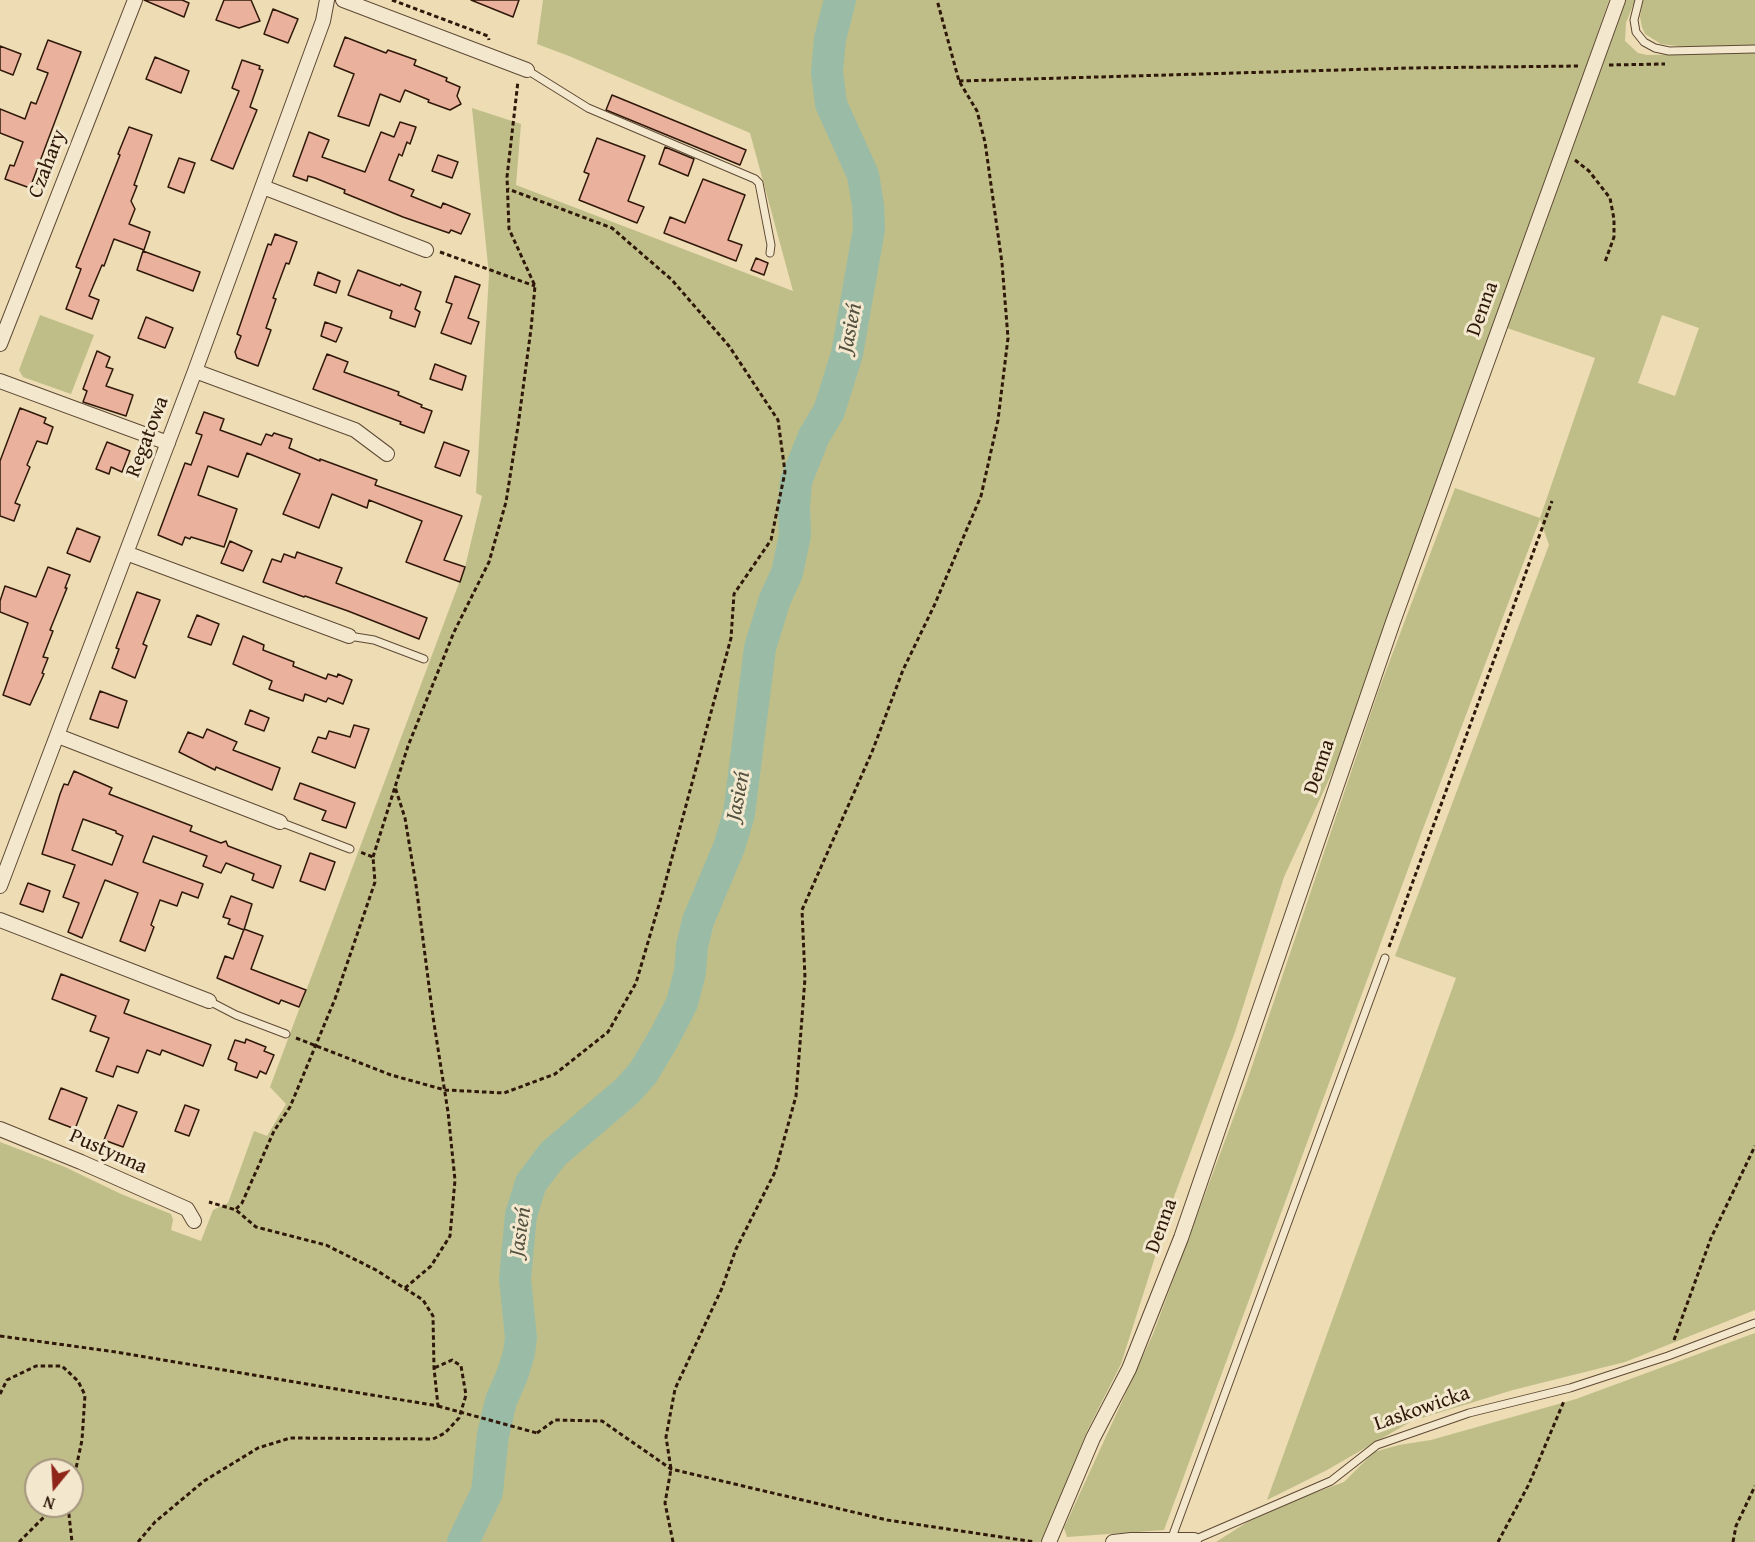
<!DOCTYPE html>
<html>
<head>
<meta charset="utf-8">
<style>
  body { margin:0 }
  #map { position:relative; width:1755px; height:1542px; overflow:hidden; background:#eddcb4; font-family:"Gentium Book Plus",serif }
  canvas { display:block }
  .north { position:absolute; left:24px; top:1458px; width:60px; height:60px; box-sizing:border-box; background:#f3e8ce; border:2px solid #a5957f; border-radius:50%; rotate:198deg; font-size:16px; font-weight:700; line-height:24px; text-align:center; color:#2f1809 }
  .north::after { content:''; display:block; margin:auto; width:21px; height:27px; background:#8f2418; clip-path:polygon(50% 0,100% 100%,50% 72%,0 100%) }
</style>
</head>
<body>
<div id="map">
<canvas width="1755" height="1542"></canvas>
<div class="north">N</div>
</div>
<script>
const g = document.querySelector('canvas').getContext('2d');
g.lineJoin = 'round';
function paint(path, color) { g.fillStyle = color; g.fill(path, 'evenodd'); }
const toPath = rows => new Path2D(rows.map(r => 'M' + r).join(''));
function stroke(path, color, width, dash) { g.strokeStyle = color; g.lineWidth = width; g.lineCap = dash ? 'butt' : 'round'; g.setLineDash(dash || []); g.stroke(path); }
function drawText(font, color, halo, rows, align = 'center') {
  g.font = font + ' "Gentium Book Plus",serif'; g.lineWidth = 6; g.setLineDash([]); g.textBaseline = 'middle'; g.strokeStyle = halo; g.fillStyle = color; for (const [text, x, y, turn = 0] of rows) {
    g.save(); g.translate(x, y); g.rotate((+turn || 0) * Math.PI / 180); g.textAlign = isNaN(turn) ? turn : align; if (halo) g.strokeText(text, 0, 0); g.fillText(text, 0, 0); g.restore();
  }
}
const green = toPath([
  [543,0,1609,0,1367,697,1284,877,1235,1032,1175,1194,1121,1364,1087,1431,1043,1542,0,1542,0,1142,65,1167,121,1194,171,1214,173,1220,171,1230,201,1241,213,1210,228,1203,254,1131,267,1136,286,1104,270,1087,465,567,482,496,476,493,489,275,472,108,521,124,516,185,793,291,750,133,569,56,537,44],
  [36,1470,72,1470,72,1506,36,1506],
  [1625,0,1635,0,1626,23,1625,41,1638,53,1647,55,1755,53,1755,1310,1625,1362,1513,1390,1412,1421,1327,1470,1267,1500,1456,978,1395,956,1549,545,1540,519,1421,834,1164,1530,1067,1537,1064,1528,1153,1334,1246,1084,1378,692,1455,488,1540,518,1595,358,1507,328],
  [1662,315,1699,328,1675,396,1638,383],
  [1643,0,1755,0,1755,46,1686,47,1661,44,1645,34,1642,27,1640,17],
  [40,315,94,335,71,394,23,377,19,370],
  [1755,1333,1755,1542,1216,1542,1263,1512,1344,1482,1374,1452,1399,1445,1431,1440,1576,1399]
]);
const river = toPath([
  [463,1542,487,1492,493,1435,501,1401,513,1373,519,1353,521,1338,515,1279,521,1215,531,1183,553,1154,627,1091,643,1073,664,1038,682,1003,690,972,692,946,698,921,729,847,739,814,760,648,775,599,787,573,795,535,794,506,796,481,814,436,829,411,847,354,869,229,868,205,863,175,831,104,827,72,830,39,840,0]
]);
const building = toPath([
  [144,0,182,0,189,3,184,17,144,0],
  [224,0,251,0,260,21,239,28,216,20,224,0],
  [471,0,519,0,513,17,471,0],
  [273,9,298,19,288,43,264,34,273,9],
  [345,37,386,53,388,50,416,60,414,65,447,78,446,81,460,87,457,96,461,104,450,110,428,102,429,100,405,90,400,102,380,94,369,126,338,116,354,74,334,66,345,37],
  [48,40,81,52,30,188,5,179,10,165,14,166,23,142,0,133,0,109,25,119,31,102,36,104,48,73,37,69,48,40],
  [0,46,21,54,13,75,0,70,0,46],
  [155,57,189,71,181,93,146,79,155,57],
  [242,60,260,66,259,69,263,70,250,107,257,110,233,169,211,160,239,91,232,88,242,60],
  [612,95,746,150,740,165,606,110,612,95],
  [400,122,416,127,410,144,407,142,402,156,399,154,389,180,414,190,411,196,441,208,443,203,470,214,461,234,451,230,449,233,403,217,344,193,345,190,315,178,308,176,307,181,293,176,309,132,329,140,322,157,365,172,381,132,394,137,400,122],
  [129,127,152,135,134,185,137,186,131,201,135,209,129,224,150,232,144,250,114,239,104,266,102,265,89,296,99,300,92,319,66,309,81,269,76,267,120,155,118,154,129,127],
  [597,138,645,156,628,201,644,207,637,223,579,200,589,174,584,172,597,138],
  [665,147,694,159,688,176,659,164,665,147],
  [438,155,458,162,452,178,432,171,438,155],
  [179,158,195,163,184,193,168,187,179,158],
  [703,179,745,195,728,240,742,245,736,261,664,233,670,217,685,223,703,179],
  [275,234,297,242,289,264,286,263,273,298,276,299,266,328,271,330,258,366,237,358,235,352,241,336,237,334,268,244,271,245,275,234],
  [143,251,200,272,193,291,137,270,143,251],
  [756,258,768,263,764,275,751,270,756,258],
  [358,270,400,286,401,284,421,292,415,309,420,312,415,327,390,318,392,311,348,295,358,270],
  [318,272,340,281,336,293,314,285,318,272],
  [455,276,480,285,468,318,479,322,471,344,441,333,452,304,446,302,455,276],
  [146,317,173,328,165,348,138,338,146,317],
  [325,322,342,328,336,342,321,336,325,322],
  [97,351,110,357,106,367,113,369,106,386,133,395,126,416,83,402,87,391,83,389,97,351],
  [327,354,348,362,344,372,399,392,398,395,422,405,421,407,432,411,424,433,400,424,401,422,313,389,327,354],
  [435,364,466,376,462,390,430,379,435,364],
  [20,408,46,418,44,423,53,427,47,444,37,441,27,465,30,467,15,503,20,505,14,521,0,516,0,461,20,408],
  [204,412,224,419,220,430,261,445,266,434,272,436,274,433,292,439,289,448,320,461,320,459,377,480,375,485,462,516,444,560,465,567,460,582,406,562,422,521,369,500,367,508,332,494,319,528,283,514,300,474,247,453,238,477,208,466,198,495,237,509,224,547,191,537,190,539,185,537,182,545,158,535,185,463,191,465,202,435,196,433,204,412],
  [107,442,130,451,122,472,111,467,109,474,96,469,107,442],
  [444,442,469,451,460,476,435,467,444,442],
  [77,528,100,537,90,562,67,553,77,528],
  [230,541,252,551,243,571,221,563,230,541],
  [297,552,342,568,336,583,427,618,419,639,348,611,305,596,304,597,263,582,272,559,281,562,284,554,295,558,297,552],
  [48,567,70,575,65,588,67,588,50,630,53,631,43,657,48,658,42,673,44,674,30,705,3,695,28,623,0,612,0,601,5,586,36,597,48,567],
  [137,592,160,600,143,644,147,646,135,678,112,668,119,649,116,648,137,592],
  [197,615,219,624,211,645,188,637,197,615],
  [243,636,264,645,263,650,294,662,293,666,326,679,328,674,337,677,338,674,352,680,343,704,328,698,326,702,305,694,303,701,269,689,272,681,233,664,243,636],
  [100,691,127,701,118,728,90,719,100,691],
  [250,710,269,718,264,731,245,724,250,710],
  [354,725,369,729,355,768,312,752,318,737,326,739,329,731,350,737,354,725],
  [207,729,237,742,233,750,280,768,272,790,216,767,215,770,179,752,188,732,203,738,207,729],
  [74,771,112,788,109,794,192,826,190,831,221,843,226,841,228,846,281,866,273,888,252,880,254,874,226,863,221,873,203,866,207,856,153,836,143,862,203,884,198,898,182,892,177,906,160,900,151,925,154,927,145,951,120,941,138,893,105,880,82,938,68,932,79,903,63,897,75,865,42,854,60,794,64,784,68,785,74,771],
  [83,819,116,831,116,833,123,836,112,865,72,850,83,819],
  [300,783,355,803,346,828,322,820,326,811,294,799,300,783],
  [310,853,335,862,325,890,300,881,310,853],
  [28,883,50,891,43,912,20,904,28,883],
  [231,896,252,904,244,930,228,924,230,919,223,917,231,896],
  [244,929,263,936,251,969,306,990,299,1007,281,1000,279,1004,217,978,225,956,233,959,244,929],
  [61,974,129,1000,124,1013,211,1045,203,1066,162,1050,160,1055,147,1050,138,1073,117,1066,113,1077,96,1071,109,1038,90,1031,96,1016,52,999,61,974],
  [246,1039,266,1047,264,1051,274,1055,266,1074,260,1071,257,1078,235,1070,237,1063,228,1059,235,1040,245,1043,246,1039],
  [61,1088,87,1098,75,1129,49,1119,61,1088],
  [118,1105,137,1112,123,1147,104,1140,118,1105],
  [185,1105,199,1110,189,1136,175,1131,185,1105]
]);
const path = toPath([
  [392,0,488,36,489,40],
  [1609,65,1665,64],
  [959,81,1408,68,1578,66],
  [1575,160,1589,171,1610,198,1614,219,1614,237,1605,262],
  [440,252,535,286],
  [373,857,395,787],
  [1389,947,1552,501],
  [296,1038,391,1075,445,1090,504,1093,555,1074,608,1032,636,983,663,891,731,638,734,594,771,540,785,472,778,420,729,346,672,280,612,228,508,189],
  [236,1209,242,1203,274,1131,290,1107,335,999,375,882,373,857,360,852],
  [405,1288,431,1266,450,1236,455,1180,448,1112,433,1017,416,885,405,818,395,787,408,746,454,632,489,562,506,502,518,426,531,329,535,286,509,229,507,177,518,81],
  [0,1336,116,1352,438,1406,434,1368,433,1316,423,1300,376,1270,326,1245,256,1227,236,1210,209,1202],
  [1674,1340,1711,1238,1755,1146],
  [0,1394,7,1380,36,1366,62,1366,78,1381,85,1395,82,1440,72,1487],
  [537,1433,555,1420,602,1421,671,1469,887,1520,1035,1542],
  [68,1506,72,1542],
  [19,1542,48,1513,67,1510],
  [138,1542,155,1522,204,1481,258,1448,290,1438,433,1439,445,1433,459,1418,466,1395,461,1366,452,1360,434,1368],
  [673,1542,665,1503,671,1469,666,1437,675,1389,722,1288,736,1249,775,1172,796,1096,805,978,802,910,872,752,903,670,934,606,981,496,998,420,1008,338,1002,263,985,142,977,111,959,81,937,0],
  [1498,1542,1529,1484,1564,1401],
  [1733,1542,1736,1526,1755,1486]
]);
const service = toPath([
  [1639,0,1634,20,1636,32,1644,42,1655,48,1669,51,1755,49],
  [527,70,588,108,755,179,759,183,771,245,770,253],
  [349,636,374,640,424,659],
  [280,822,350,849],
  [209,1001,236,1015,286,1034],
  [1171,1540,1385,958],
  [1194,1540,1331,1481,1377,1445,1469,1413,1570,1388,1668,1356,1755,1323]
]);
const minor = toPath([
  [343,0,527,70],
  [263,187,426,250],
  [0,344,135,0],
  [195,371,355,430,387,454],
  [0,381,168,443],
  [126,553,349,636],
  [58,736,280,822],
  [0,886,195,371,323,21,327,0],
  [0,920,209,1001],
  [0,1129,81,1162,187,1209,194,1221],
  [1049,1542,1093,1438,1129,1369,1181,1238,1393,622,1618,0],
  [1113,1542,1131,1540,1194,1540,1193,1542]
]);
const pathBridge = toPath([
  [438,1406,537,1433]
]);
const streetNames = [
  ["Czahary",48,164,-69],
  ["Denna",1483,309,-70],
  ["Regatowa",148,437,-69],
  ["Denna",1320,767,-71],
  ["Pustynna",108,1152,24],
  ["Denna",1162,1226,-70],
  ["Laskowicka",1422,1409,-19]
];
const waterNames = [
  ["Jasień",851,328,-79],
  ["Jasień",739,796,-79],
  ["Jasień",521,1232,-82]
];
paint(green, '#bfbe88');
stroke(river, '#9abca7', 32);
paint(building, '#eab19c');
stroke(building, '#2f1809', 1.5);
stroke(service, '#5e4934', 9);
stroke(minor, '#5e4934', 16);
stroke(path, '#2f1809', 3, [4.5, 3]);
stroke(service, '#f3e8ce', 7);
stroke(minor, '#f3e8ce', 14);
stroke(pathBridge, '#2f1809', 3, [4.5, 3]);
drawText('21px', '#2f1809', '#f3e8ce', streetNames);
drawText('italic 22px', '#545140', '#f3e8ce', waterNames);
</script>
</body>
</html>
